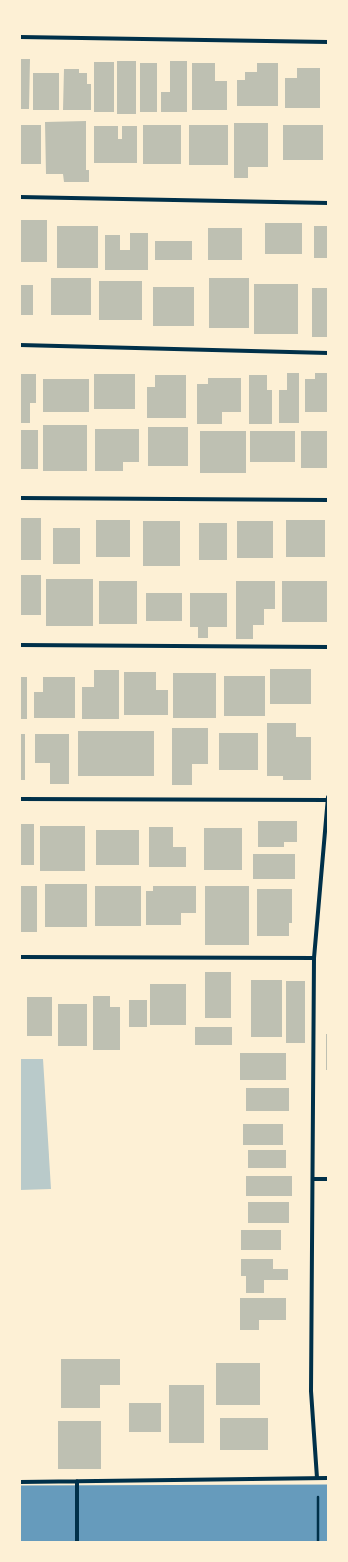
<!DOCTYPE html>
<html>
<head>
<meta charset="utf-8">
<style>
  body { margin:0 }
  #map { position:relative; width:348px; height:1562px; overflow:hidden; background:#fdf0d5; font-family:Rubik,sans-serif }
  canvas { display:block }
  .frame { position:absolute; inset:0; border:21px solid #fdf0d5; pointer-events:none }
</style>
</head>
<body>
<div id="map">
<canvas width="348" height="1562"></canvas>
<div class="frame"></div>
</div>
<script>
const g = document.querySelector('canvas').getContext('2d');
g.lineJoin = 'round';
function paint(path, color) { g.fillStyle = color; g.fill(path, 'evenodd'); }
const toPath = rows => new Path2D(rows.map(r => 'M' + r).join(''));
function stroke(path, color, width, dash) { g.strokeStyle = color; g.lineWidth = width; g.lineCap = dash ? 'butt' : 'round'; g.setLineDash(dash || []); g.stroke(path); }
const green = toPath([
  [20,1059,43,1059,51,1189,20,1190]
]);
const river = toPath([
  [20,1514,328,1513]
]);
const building = toPath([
  [20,59,30,59,29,109,20,109],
  [117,61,136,61,136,114,117,114],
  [170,61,187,61,187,112,161,112,161,92,170,92],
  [94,62,114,62,114,112,94,112],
  [140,63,157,63,157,112,140,112],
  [192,63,215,63,215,81,227,81,227,110,192,110],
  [257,63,278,63,278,106,237,106,237,80,245,80,245,72,257,72],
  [297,68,320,68,320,108,285,108,285,78,297,78],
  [64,69,79,69,79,73,87,73,87,84,91,84,91,110,63,110],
  [33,73,59,73,59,110,33,110],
  [86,121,86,170,89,170,89,182,64,182,63,174,46,174,45,122],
  [234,123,268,123,268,167,248,167,248,178,234,178],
  [20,125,41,125,41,164,20,164],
  [143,125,181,125,181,164,143,164],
  [189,125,228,125,228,165,189,165],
  [283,125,323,125,323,160,283,160],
  [94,126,118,126,118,139,122,139,122,126,137,126,137,163,94,163],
  [20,220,47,220,47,262,20,262],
  [265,223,302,223,302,254,265,254],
  [57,226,98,226,98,268,57,268],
  [314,226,328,226,328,258,314,258],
  [208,228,242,228,242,260,208,260],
  [130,233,148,233,148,270,105,270,105,235,120,235,120,250,130,250],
  [155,241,192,241,192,260,155,260],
  [51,278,91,278,91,315,51,315],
  [209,278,249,278,249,328,209,328],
  [99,281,142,281,142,320,99,320],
  [254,284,298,284,298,334,254,334],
  [20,285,33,285,33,315,20,315],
  [153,287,194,287,194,326,153,326],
  [312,288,328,288,328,337,312,337],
  [287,373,299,373,299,423,279,423,279,390,287,390],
  [315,373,328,373,328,412,305,412,305,379,315,379],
  [20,374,36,374,36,403,30,403,30,423,20,423],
  [94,374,135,374,135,409,94,409],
  [155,375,186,375,186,418,147,418,147,387,155,387],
  [249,375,267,375,267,390,272,390,272,424,249,424],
  [208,378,241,378,241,412,222,412,222,424,197,424,197,384,208,384],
  [43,379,89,379,89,412,43,412],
  [43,425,87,425,87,471,43,471],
  [148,427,188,427,188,466,148,466],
  [95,429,139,429,139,462,123,462,123,471,95,471],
  [20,430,38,430,38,469,20,469],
  [200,431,246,431,246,473,200,473],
  [250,431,295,431,295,462,250,462],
  [301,431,328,431,328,468,301,468],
  [20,518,41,518,41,560,20,560],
  [96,520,130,520,130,557,96,557],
  [286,520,325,520,325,557,286,557],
  [143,521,180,521,180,566,143,566],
  [237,521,273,521,273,558,237,558],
  [199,523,227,523,227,560,199,560],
  [53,528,80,528,80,564,53,564],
  [20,575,41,575,41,615,20,615],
  [46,579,93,579,93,626,46,626],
  [99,581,137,581,137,624,99,624],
  [236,581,275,581,275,609,264,609,264,625,253,625,253,639,236,639],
  [282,581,328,581,328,622,282,622],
  [146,593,182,593,182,621,146,621],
  [190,593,227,593,227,627,208,627,208,638,198,638,198,627,190,627],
  [270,669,311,669,311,704,270,704],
  [94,670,119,670,119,719,82,719,82,687,94,687],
  [124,672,156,672,156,690,168,690,168,715,124,715],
  [173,673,216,673,216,718,173,718],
  [224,676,265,676,265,716,224,716],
  [20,677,27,677,27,719,20,719],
  [43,677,75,677,75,718,34,718,34,692,43,692],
  [267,723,296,723,296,737,311,737,311,780,283,780,283,776,267,776],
  [172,728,208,728,208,764,192,764,192,785,172,785],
  [78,731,154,731,154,776,78,776],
  [219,733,258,733,258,770,219,770],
  [20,734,25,734,25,780,20,780],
  [35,734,69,734,69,784,50,784,50,763,35,763],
  [258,821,297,821,297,842,284,842,284,847,258,847],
  [20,824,34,824,34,865,20,865],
  [40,826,85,826,85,871,40,871],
  [149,827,173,827,173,847,186,847,186,867,149,867],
  [204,828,242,828,242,870,204,870],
  [96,830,139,830,139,865,96,865],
  [253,854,295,854,295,879,253,879],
  [45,884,87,884,87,927,45,927],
  [20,886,37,886,37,932,20,932],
  [95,886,141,886,141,926,95,926],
  [153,886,196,886,196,913,181,913,181,925,146,925,146,891,153,891],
  [205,886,249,886,249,945,205,945],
  [257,889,292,889,292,923,289,923,289,936,257,936],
  [205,972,231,972,231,1018,205,1018],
  [251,980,282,980,282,1037,251,1037],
  [286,981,305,981,305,1043,286,1043],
  [150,984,186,984,186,1025,150,1025],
  [93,996,110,996,110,1007,120,1007,120,1050,93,1050],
  [27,997,52,997,52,1036,27,1036],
  [129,1000,147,1000,147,1027,129,1027],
  [58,1004,87,1004,87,1046,58,1046],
  [195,1027,232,1027,232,1045,195,1045],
  [326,1034,328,1034,328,1070,326,1070],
  [240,1053,286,1053,286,1080,240,1080],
  [246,1088,289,1088,289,1111,246,1111],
  [243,1124,283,1124,283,1145,243,1145],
  [248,1150,286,1150,286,1168,248,1168],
  [246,1176,292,1176,292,1196,246,1196],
  [248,1202,289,1202,289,1223,248,1223],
  [241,1230,281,1230,281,1250,241,1250],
  [241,1259,273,1259,273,1269,288,1269,288,1280,264,1280,264,1293,246,1293,246,1276,241,1276],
  [240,1298,286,1298,286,1320,259,1320,259,1330,240,1330],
  [61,1359,120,1359,120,1385,100,1385,100,1408,61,1408],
  [216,1363,260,1363,260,1405,216,1405],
  [169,1385,204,1385,204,1443,169,1443],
  [129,1403,161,1403,161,1432,129,1432],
  [220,1418,268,1418,268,1450,220,1450],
  [58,1421,101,1421,101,1469,58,1469]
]);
const path = toPath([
  [318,1542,318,1497]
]);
const minor = toPath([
  [20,37,328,42],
  [20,197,328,203],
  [20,345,328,353],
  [20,498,328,500],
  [20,645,328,647],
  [20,799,327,800],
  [20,957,314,958,328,797],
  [314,958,311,1391,317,1478],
  [313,1179,328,1179],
  [77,1481,77,1542],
  [20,1482,328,1478]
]);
paint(green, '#b9caca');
stroke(river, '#669bbc', 57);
paint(building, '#bec0b2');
stroke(path, '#003049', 2.5);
stroke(minor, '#003049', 4);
</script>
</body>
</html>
